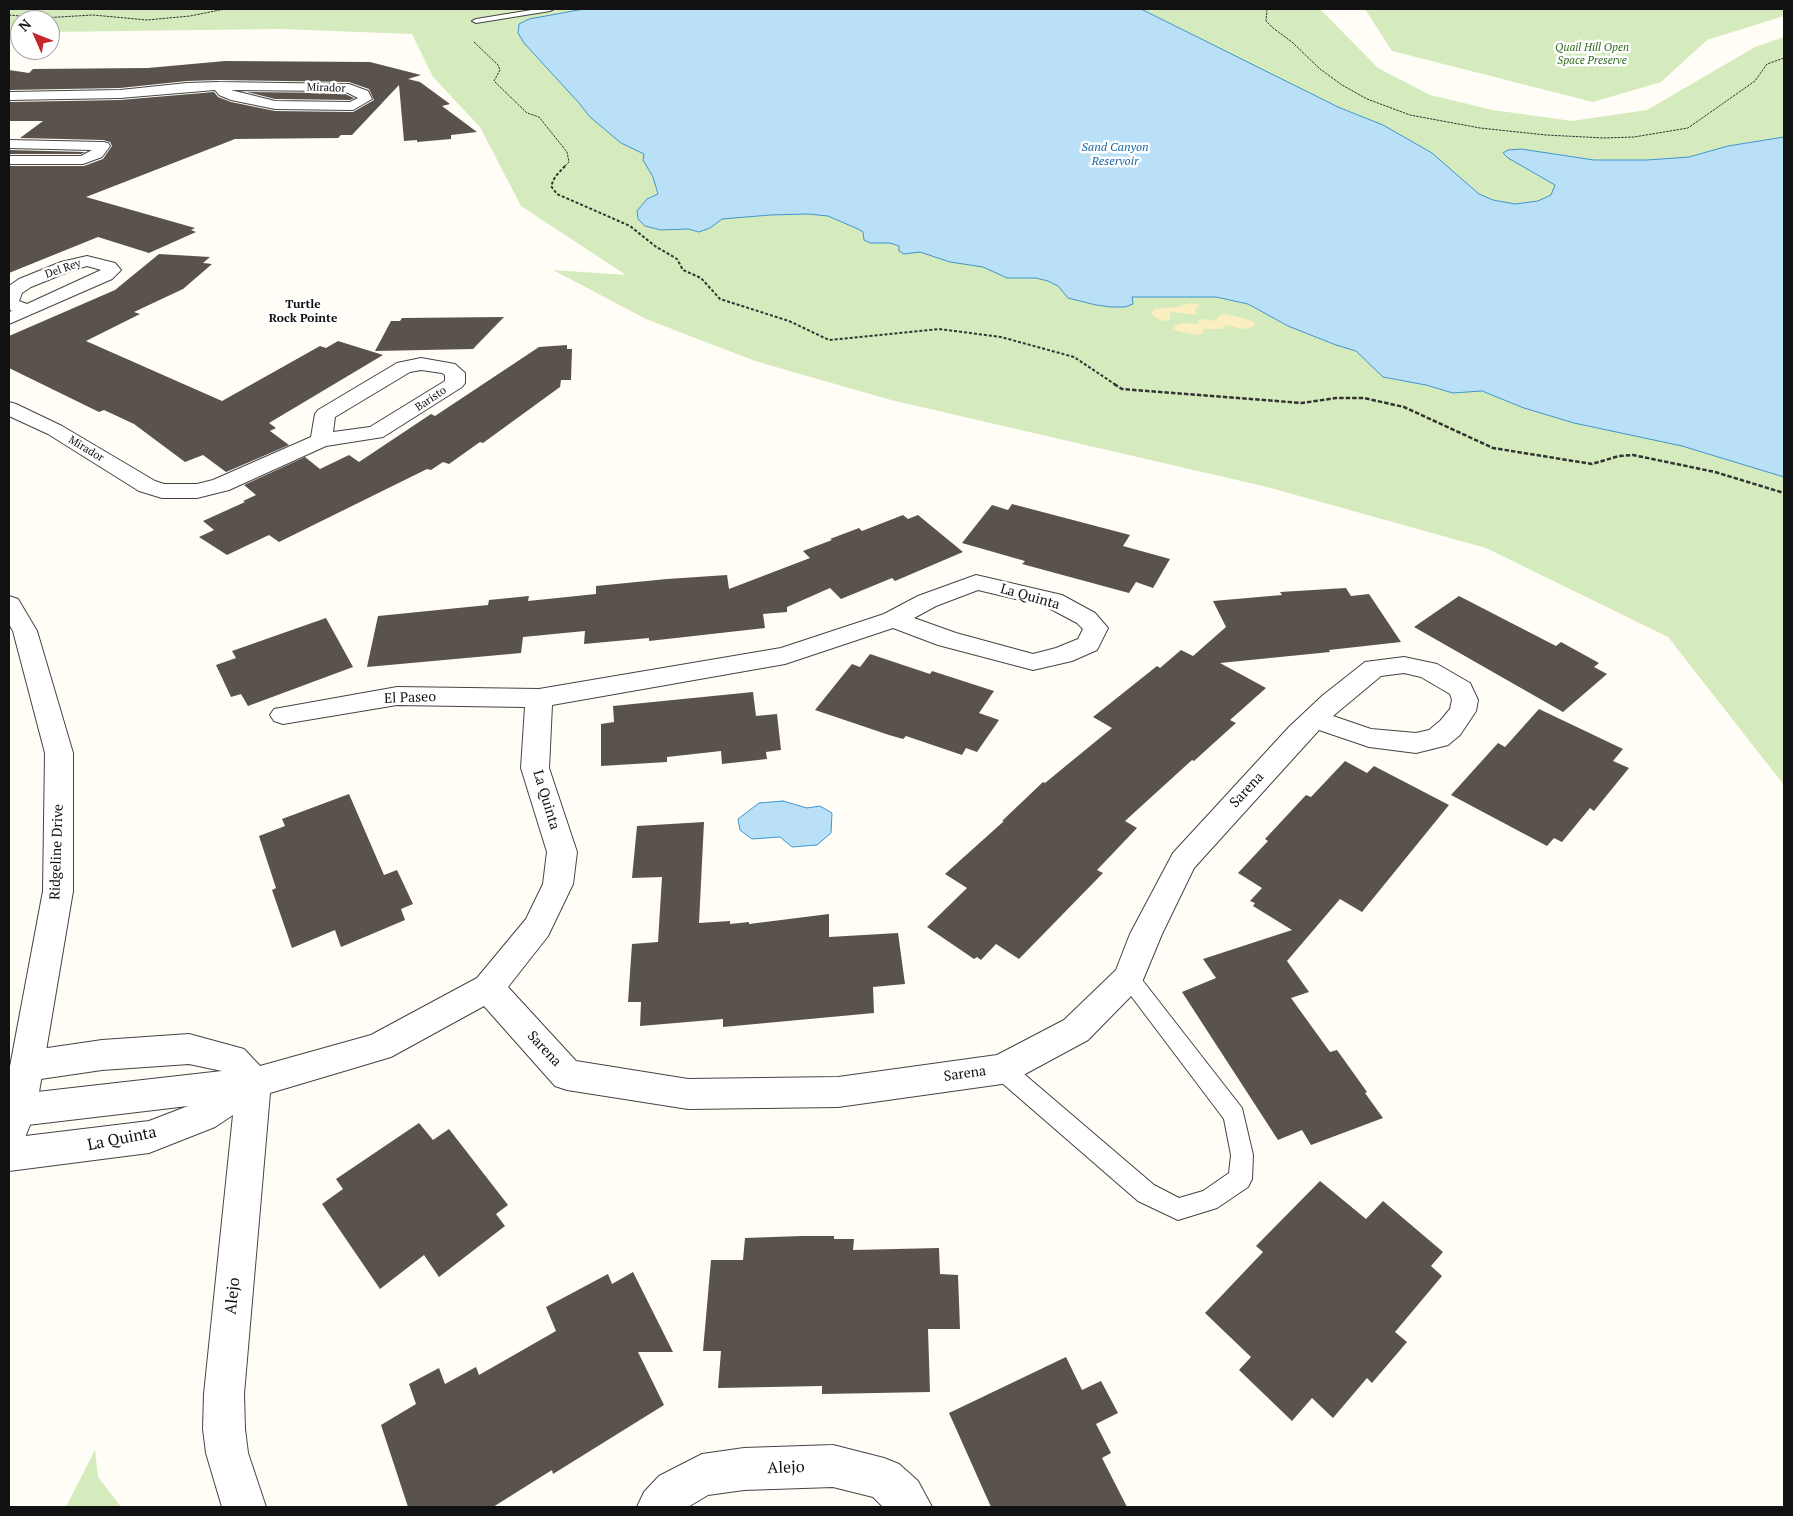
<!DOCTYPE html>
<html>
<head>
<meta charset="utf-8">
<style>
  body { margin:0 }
  #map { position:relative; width:1793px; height:1516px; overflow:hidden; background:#fffdf5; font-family:"PT Serif",serif }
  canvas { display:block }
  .frame { position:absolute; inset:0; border:10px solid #111; pointer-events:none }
  .north { position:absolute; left:10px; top:10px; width:50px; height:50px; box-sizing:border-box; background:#fff; border:1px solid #a0a0a0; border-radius:50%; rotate:314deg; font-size:14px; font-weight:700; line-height:20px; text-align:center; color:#111 }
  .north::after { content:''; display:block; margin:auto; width:18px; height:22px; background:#c4262e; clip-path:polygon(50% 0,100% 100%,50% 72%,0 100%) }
</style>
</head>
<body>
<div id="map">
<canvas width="1793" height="1516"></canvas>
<div class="frame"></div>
<div class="north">N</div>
</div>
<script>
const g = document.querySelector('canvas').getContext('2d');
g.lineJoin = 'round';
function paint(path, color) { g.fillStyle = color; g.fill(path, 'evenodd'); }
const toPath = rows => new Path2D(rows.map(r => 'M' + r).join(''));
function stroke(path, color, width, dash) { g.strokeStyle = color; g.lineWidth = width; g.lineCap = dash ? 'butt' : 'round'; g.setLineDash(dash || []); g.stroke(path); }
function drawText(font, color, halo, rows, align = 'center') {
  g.font = font + ' "PT Serif",serif'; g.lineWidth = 5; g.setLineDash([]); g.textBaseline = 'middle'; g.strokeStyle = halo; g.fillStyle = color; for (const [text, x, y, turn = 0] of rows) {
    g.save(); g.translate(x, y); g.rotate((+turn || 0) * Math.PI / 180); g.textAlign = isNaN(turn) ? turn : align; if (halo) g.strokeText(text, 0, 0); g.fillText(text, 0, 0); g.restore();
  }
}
const green = toPath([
  [9,9,1320,9,1378,68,1430,95,1493,110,1572,121,1647,110,1755,47,1784,37,1784,785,1668,637,1486,548,1267,487,891,400,755,361,646,319,553,270,626,275,521,206,480,127,433,77,412,34,280,29,50,32,50,20,20,20,20,32,9,32],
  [1365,9,1784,9,1784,16,1707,40,1661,82,1593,102,1392,51],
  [95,1450,98,1477,121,1507,66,1507]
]);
const sand = toPath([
  [1190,303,1200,305,1195,309,1196,313,1194,315,1173,312,1170,313,1170,320,1163,321,1156,318,1151,313,1155,309,1177,307],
  [1224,314,1247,319,1255,323,1255,326,1244,329,1225,325,1224,328,1221,329,1205,329,1202,334,1197,335,1177,331,1173,328,1176,325,1183,323,1197,324,1199,323,1198,321,1204,319,1215,321,1219,316]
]);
const water = toPath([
  [584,9,1141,9,1338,107,1383,125,1432,153,1479,194,1493,200,1515,204,1538,201,1551,195,1555,185,1508,158,1503,153,1508,150,1521,149,1594,160,1647,160,1689,157,1728,146,1784,137,1784,477,1682,446,1574,423,1524,408,1482,391,1453,393,1426,385,1383,377,1356,351,1336,345,1288,326,1248,304,1216,297,1132,297,1133,304,1125,307,1111,307,1096,305,1068,298,1058,286,1048,281,1036,278,1007,278,983,267,950,262,920,252,904,254,899,251,899,246,890,243,870,243,864,240,863,232,858,229,828,216,808,214,770,215,722,219,710,228,699,232,688,229,661,230,645,226,638,219,637,211,647,199,658,194,653,177,643,160,644,154,621,143,590,117,579,103,524,43,518,33,519,24,529,19,584,9],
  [783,801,807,808,820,806,832,813,831,833,817,845,792,847,780,837,752,839,740,830,738,819,759,803,783,801]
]);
const building = toPath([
  [225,61,370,62,421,75,408,79,420,82,450,104,442,106,477,132,451,135,451,139,417,142,417,140,404,141,399,85,352,135,341,135,338,138,235,139,86,197,195,228,191,230,196,232,149,253,98,237,9,273,9,166,84,166,103,159,112,146,110,142,103,140,20,138,43,121,9,121,9,102,120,100,214,92,218,97,231,102,275,111,353,112,374,100,369,89,349,82,219,80,187,81,120,88,9,90,9,70,29,73,33,69,148,68],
  [247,92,337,93,345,94,354,98,350,100,275,99],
  [9,150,85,152,81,154,9,154],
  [159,254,210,257,203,263,212,264,183,289,134,312,140,314,86,341,222,401,320,346,326,348,338,341,383,355,269,423,276,428,270,431,289,445,226,472,203,455,185,462,134,424,104,410,99,412,9,368,9,336,115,290],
  [504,317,473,349,375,351,391,321,400,321,402,318],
  [567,345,567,349,572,349,571,380,561,380,560,387,483,443,480,442,449,464,443,462,431,470,427,469,279,542,269,535,227,555,199,537,214,530,203,521,245,502,243,501,256,495,244,485,305,457,320,469,349,455,359,462,431,414,435,416,539,347],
  [1012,504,1130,535,1123,546,1170,559,1153,588,1136,582,1129,593,1022,564,1025,561,962,543,992,505,1008,510],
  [903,515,908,519,918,515,963,552,895,581,892,578,841,599,830,588,787,607,787,612,763,614,765,628,649,641,649,638,584,644,585,631,523,637,521,653,367,667,378,616,488,605,489,600,529,596,528,601,596,594,596,586,667,579,727,575,729,589,810,558,803,551,832,540,830,539,859,528,862,531],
  [1346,588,1351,596,1369,594,1401,642,1329,650,1330,652,1220,663,1266,688,1230,720,1236,723,1194,761,1192,760,1125,821,1137,828,1097,870,1103,873,1019,959,996,944,981,960,977,957,974,959,927,927,967,888,945,874,1004,821,1002,821,1043,782,1045,783,1112,728,1093,717,1157,666,1160,668,1181,650,1193,656,1226,627,1213,601,1282,595,1280,592],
  [1459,596,1556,646,1561,642,1599,663,1594,667,1607,674,1563,712,1414,627],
  [326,618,353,667,248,706,241,694,231,697,216,665,236,658,232,651],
  [870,654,930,674,932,671,994,691,979,713,999,720,977,752,966,748,962,755,906,736,903,739,889,735,815,710,852,664,860,667],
  [753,692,756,716,777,714,781,750,766,752,767,759,722,764,721,751,667,757,667,762,601,766,601,724,614,722,613,706],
  [1539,709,1623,749,1613,761,1629,768,1594,811,1590,808,1562,842,1554,838,1547,846,1451,795,1498,743,1505,747],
  [1345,761,1367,773,1374,766,1449,805,1362,912,1340,899,1287,961,1309,992,1291,998,1330,1052,1337,1050,1367,1092,1365,1093,1383,1118,1311,1145,1302,1130,1278,1140,1182,992,1216,978,1203,959,1292,930,1253,906,1255,903,1250,901,1262,888,1238,873,1268,841,1265,839,1306,795,1311,797],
  [349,794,384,875,397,870,413,904,401,909,405,920,341,947,335,930,292,948,272,890,276,888,259,836,285,826,282,819],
  [704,822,699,923,730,921,730,924,749,922,749,924,829,914,829,937,898,933,905,984,873,987,874,1013,723,1027,723,1019,640,1026,641,1002,628,1002,632,944,658,942,662,877,632,878,637,826],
  [419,1123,433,1140,449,1129,508,1205,496,1214,505,1226,439,1277,424,1255,380,1289,322,1204,343,1189,336,1179],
  [1320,1181,1366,1219,1383,1201,1443,1252,1431,1266,1442,1276,1395,1332,1407,1342,1372,1383,1367,1378,1333,1418,1312,1398,1292,1421,1239,1370,1251,1357,1205,1313,1263,1252,1256,1246],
  [801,1236,834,1236,834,1239,854,1239,853,1250,939,1248,940,1274,958,1275,960,1329,928,1329,930,1392,822,1394,822,1386,718,1388,721,1351,703,1351,711,1260,743,1260,745,1238],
  [633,1272,673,1352,638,1352,664,1405,553,1474,552,1470,493,1507,408,1507,381,1425,416,1404,409,1384,439,1368,445,1384,476,1367,479,1375,556,1331,546,1307,608,1274,612,1284],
  [1066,1357,1082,1390,1101,1381,1118,1413,1096,1424,1111,1453,1102,1458,1127,1507,991,1507,949,1413]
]);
const pathFar2 = toPath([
  [1267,9,1266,21,1273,28,1292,42,1320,69,1342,85,1367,99,1410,115,1480,128,1546,135,1604,138,1634,137,1688,128,1755,81,1767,64,1784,58],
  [9,15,42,18,93,15,147,20,190,16,225,9],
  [474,42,498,65,500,70,494,81,527,113,539,117,567,152,569,162,564,167]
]);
const pathFar1 = toPath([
  [565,166,555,177,551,186,557,194,630,226,655,246,677,259,683,270,701,278,720,299,789,321,829,340,939,329,1001,337,1074,357,1116,385]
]);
const path = toPath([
  [1114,384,1122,389,1302,403,1336,398,1364,398,1404,407,1493,448,1592,464,1619,456,1633,455,1715,472,1784,493]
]);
const service = toPath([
  [538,9,554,9,550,11,476,23,472,21,476,19,538,9],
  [1129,970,1136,972,1242,1108,1253,1155,1252,1179,1248,1187,1217,1208,1178,1220,1138,1201,994,1076,991,1069,994,1062,1002,1060,1010,1062,1154,1185,1179,1198,1203,1191,1229,1173,1231,1155,1224,1119,1122,984,1119,978,1122,972,1129,970]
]);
const minor = toPath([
  [219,82,349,84,368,91,372,99,353,110,275,109,231,100,219,95,215,90,120,98,9,100,9,92,120,90,187,83,219,82],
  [231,90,337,91,346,92,358,98,350,102,275,101,231,90],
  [9,140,103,142,108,143,110,146,102,157,83,164,9,164,9,156,81,156,92,150,9,148,9,140],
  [87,256,115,263,121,270,112,279,9,324,9,312,12,311,9,309,9,286,19,279,61,262,87,256],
  [87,266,101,270,27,304,19,301,22,293,31,287,73,270,87,266],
  [421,358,455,364,465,373,465,383,462,387,383,437,326,446,229,490,197,498,162,498,139,491,48,434,9,416,9,402,16,404,62,426,155,481,164,484,197,484,213,480,311,437,315,414,318,410,397,363,421,358],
  [421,370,442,373,445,375,445,381,370,427,333,432,335,417,410,372,421,370],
  [976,575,1062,595,1095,613,1108,628,1097,650,1072,661,1033,670,938,645,893,628,785,664,552,705,549,768,577,852,573,884,548,936,508,987,576,1061,688,1079,838,1077,997,1055,1064,1020,1116,970,1130,934,1173,853,1289,727,1322,696,1365,662,1404,657,1437,664,1470,683,1478,700,1476,711,1460,735,1448,745,1416,753,1369,747,1319,730,1194,868,1162,934,1140,987,1088,1040,1014,1080,1002,1084,838,1107,688,1109,567,1090,555,1086,484,1006,391,1057,270,1093,244,1394,245,1429,248,1453,266,1507,222,1507,206,1453,203,1429,204,1394,233,1115,215,1127,149,1153,9,1171,9,1138,149,1121,188,1106,19,1126,9,1122,9,1098,19,1094,222,1071,189,1064,102,1070,27,1081,15,1076,10,1066,15,1056,27,1051,102,1040,189,1034,244,1049,260,1066,371,1035,477,978,526,919,543,884,547,852,521,768,525,707,397,705,283,724,274,721,270,715,274,709,397,687,539,689,781,648,884,614,918,596,976,575],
  [978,590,1045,606,1077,623,1083,629,1078,639,1056,648,1033,654,956,633,914,618,936,606,978,590],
  [1404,673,1421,677,1450,694,1452,700,1450,709,1440,721,1429,730,1416,733,1371,729,1333,716,1381,676,1404,673],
  [833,1445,884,1458,899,1464,918,1481,932,1507,883,1507,873,1497,833,1487,744,1490,708,1495,688,1507,637,1507,644,1492,659,1476,702,1454,744,1448,833,1445]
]);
const tertiary = toPath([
  [9,596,18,599,37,631,73,753,73,891,36,1110,22,1145,9,1150,9,1072,43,891,45,753,13,631,9,624,9,596]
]);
const farParknames = [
  ["Quail Hill Open",1592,48],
  ["Space Preserve",1592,61]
];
const farStreetnames = [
  ["Mirador",326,88,2],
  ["Del Rey",63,269,-19],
  ["Baristo",431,399,-34],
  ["Mirador",86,449,31]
];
const farWaternames = [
  ["Sand Canyon",1115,148],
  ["Reservoir",1115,162]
];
const farNeighbourhoodnames = [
  ["Turtle",303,305],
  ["Rock Pointe",303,319]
];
const streetNames = [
  ["La Quinta",1030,597,16],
  ["El Paseo",410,698,-2],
  ["Sarena",1247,790,-47],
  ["La Quinta",546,800,73],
  ["Ridgeline Drive",57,852,-88],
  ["Sarena",544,1049,47],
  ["Sarena",965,1074,-8]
];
const nearStreetnames = [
  ["La Quinta",122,1139,-11],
  ["Alejo",233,1296,-84],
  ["Alejo",786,1468,-2]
];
paint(green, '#d5ebbd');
paint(sand, '#fbeec1');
paint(water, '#b9e0f7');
stroke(water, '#3f96cf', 1);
paint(building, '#5a524d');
stroke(service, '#444', 2);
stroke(minor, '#444', 2);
stroke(tertiary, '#444', 2);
stroke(pathFar2, '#333', 1, [2.5, 1]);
stroke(pathFar1, '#333', 2, [3, 2]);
stroke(path, '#333', 2.5, [4.5, 2]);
paint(service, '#fff');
paint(minor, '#fff');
paint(tertiary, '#fff');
drawText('italic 11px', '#2f6b1f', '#fff', farParknames);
drawText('11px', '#111', '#fff', farStreetnames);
drawText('italic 12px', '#1768a6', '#fff', farWaternames);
drawText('bold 12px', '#111', '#fff', farNeighbourhoodnames);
drawText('14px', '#111', '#fff', streetNames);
drawText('16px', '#111', '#fff', nearStreetnames);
</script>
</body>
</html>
